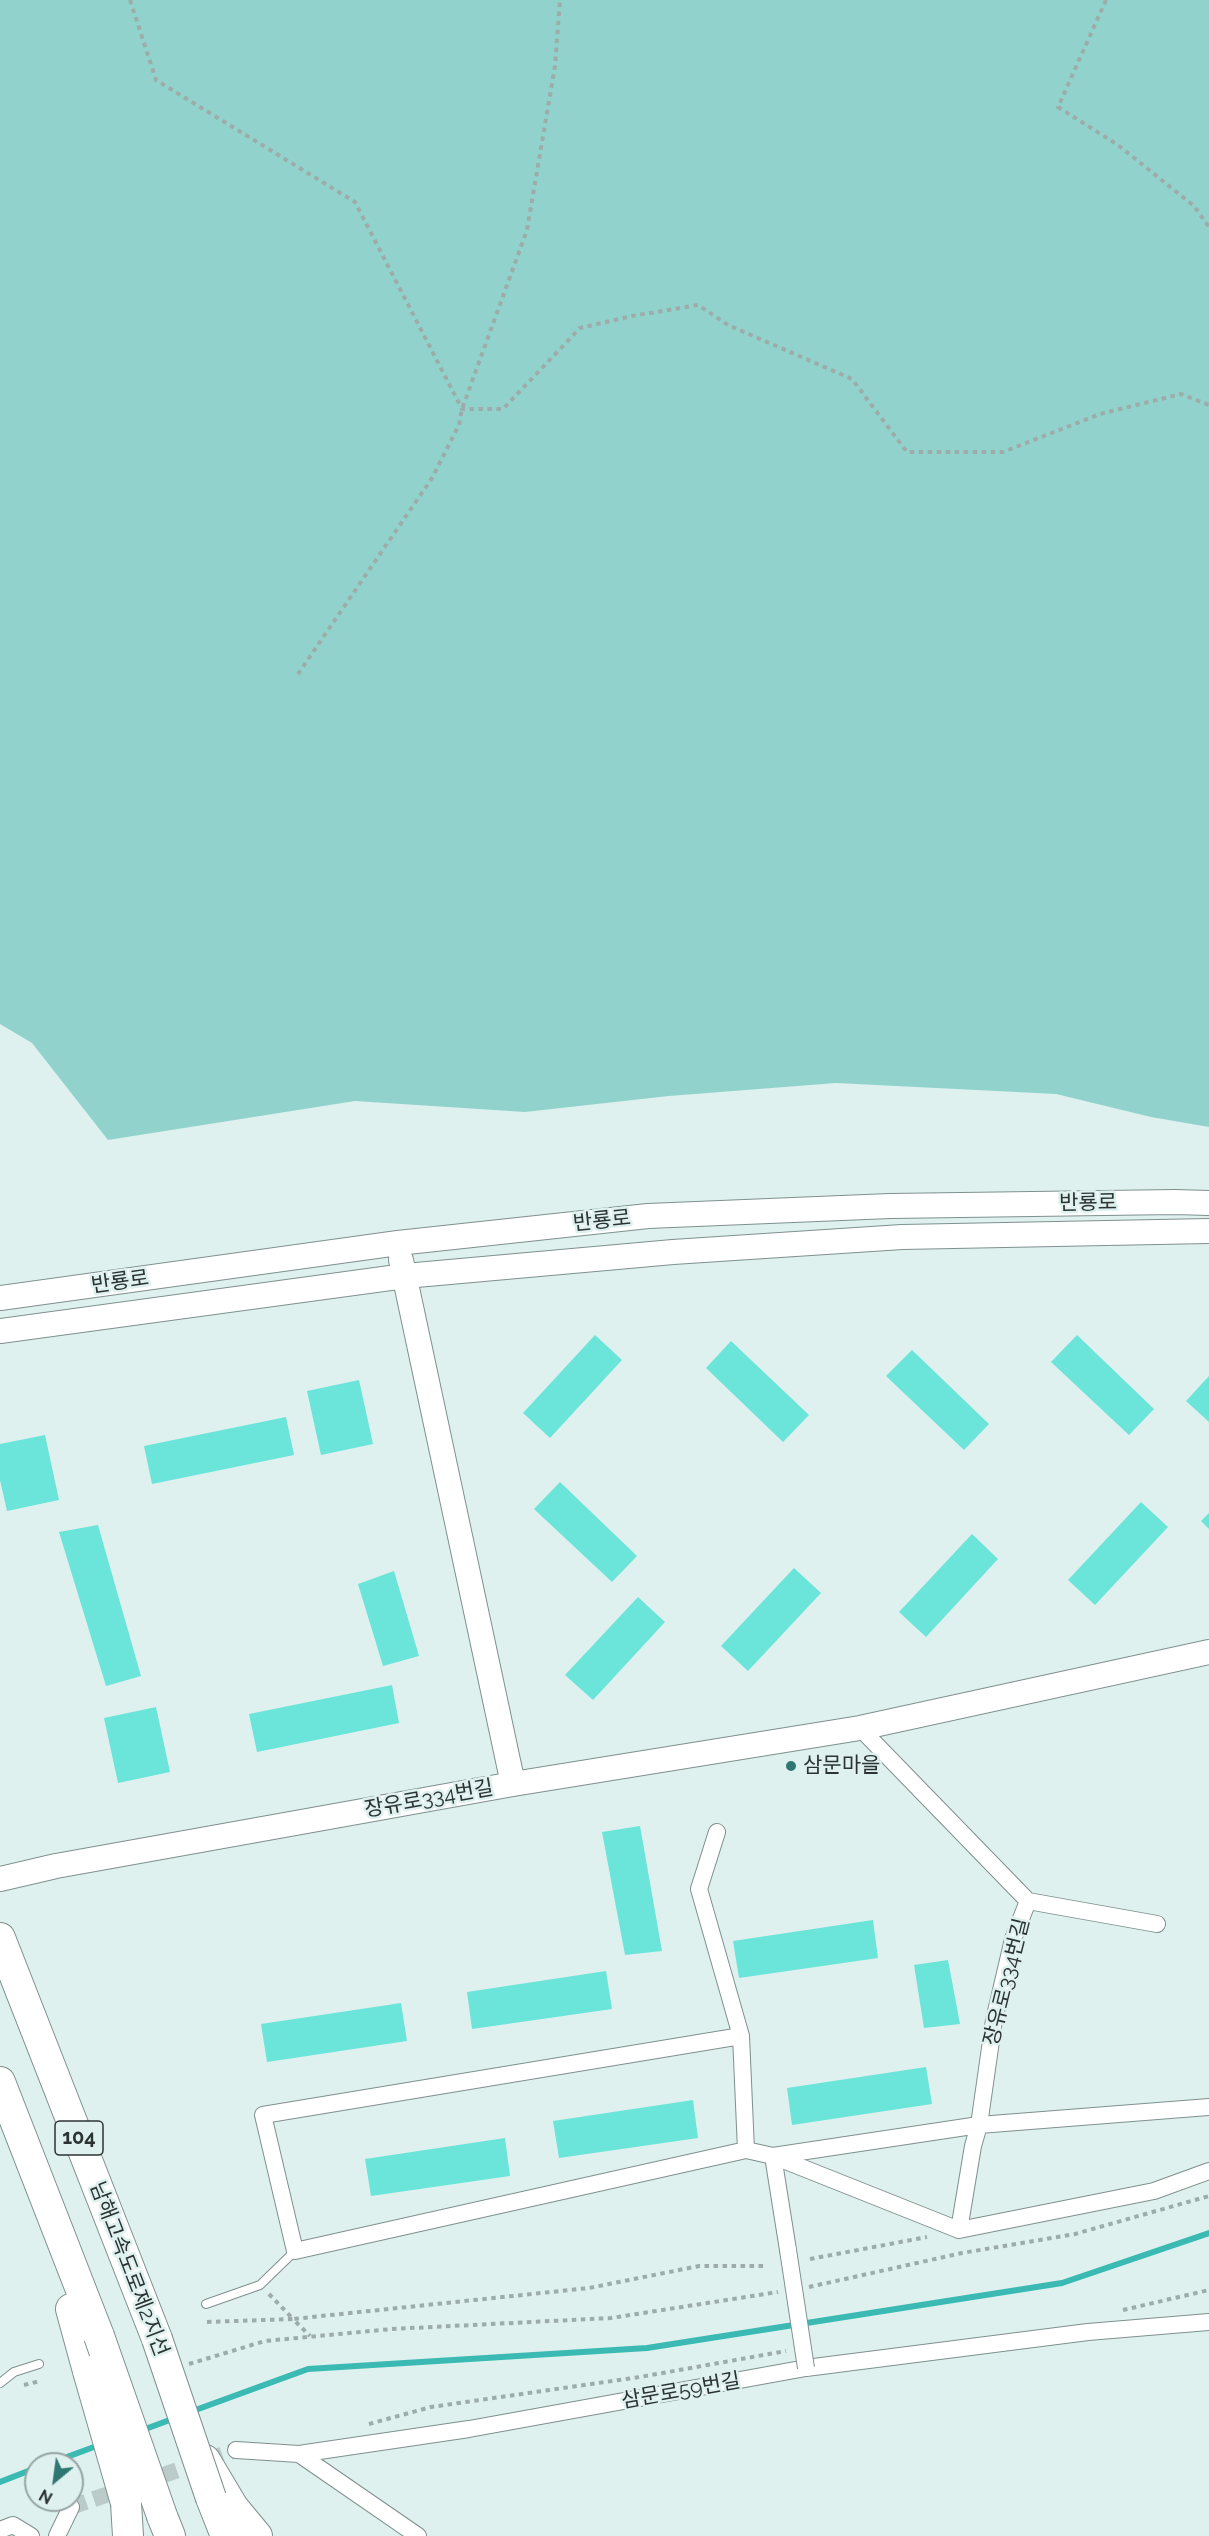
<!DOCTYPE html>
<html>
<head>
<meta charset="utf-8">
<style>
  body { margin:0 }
  #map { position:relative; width:1209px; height:2536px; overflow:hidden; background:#def1ef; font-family:Raleway,sans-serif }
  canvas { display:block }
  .north { position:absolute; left:24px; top:2452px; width:60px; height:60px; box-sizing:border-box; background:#def1ef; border:2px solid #97a5a4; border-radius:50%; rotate:209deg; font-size:16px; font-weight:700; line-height:24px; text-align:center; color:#2c3333 }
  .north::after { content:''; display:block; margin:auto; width:21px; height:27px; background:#2f7772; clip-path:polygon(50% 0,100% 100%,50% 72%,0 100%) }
</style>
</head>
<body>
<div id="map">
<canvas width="1209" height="2536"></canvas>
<div class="north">N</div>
</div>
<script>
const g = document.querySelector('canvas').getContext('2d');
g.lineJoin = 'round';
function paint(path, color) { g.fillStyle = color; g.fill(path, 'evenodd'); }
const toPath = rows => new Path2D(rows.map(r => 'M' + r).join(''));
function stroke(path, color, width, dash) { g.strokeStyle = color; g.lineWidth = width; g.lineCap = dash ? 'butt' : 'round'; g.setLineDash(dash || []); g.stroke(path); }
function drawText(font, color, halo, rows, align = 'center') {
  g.font = font + ' Raleway,"Noto Sans KR",sans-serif'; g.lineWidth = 5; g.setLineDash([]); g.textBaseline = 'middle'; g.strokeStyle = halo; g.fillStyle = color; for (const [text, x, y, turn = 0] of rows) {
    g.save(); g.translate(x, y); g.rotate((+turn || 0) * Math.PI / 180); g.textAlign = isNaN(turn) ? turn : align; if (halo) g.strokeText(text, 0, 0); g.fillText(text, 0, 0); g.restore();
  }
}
const green = toPath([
  [0,0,1209,0,1209,1127,1151,1117,1056,1094,836,1083,669,1096,525,1112,355,1101,108,1140,32,1043,0,1024]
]);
const stream = toPath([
  [190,2412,308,2369,647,2348,1062,2283,1209,2233],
  [140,2431,175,2418],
  [48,2464,102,2444],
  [0,2482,36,2468]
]);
const building = toPath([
  [595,1335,622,1360,550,1438,523,1413],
  [1077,1335,1154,1409,1129,1435,1051,1362],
  [731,1341,809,1415,783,1442,706,1368],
  [912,1350,989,1424,964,1450,886,1376],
  [1209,1376,1209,1422,1186,1401],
  [359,1380,373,1444,321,1455,307,1391],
  [286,1417,294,1455,152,1484,144,1446],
  [45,1435,59,1500,7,1511,0,1480,0,1444],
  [560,1482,637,1556,612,1582,534,1509],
  [1141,1502,1168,1527,1095,1605,1068,1580],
  [1209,1513,1209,1529,1201,1521],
  [98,1525,141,1676,106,1686,59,1532],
  [972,1534,998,1559,926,1637,899,1612],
  [794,1568,821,1593,748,1671,721,1646],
  [394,1571,419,1656,383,1666,358,1584],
  [638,1597,665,1622,593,1700,565,1675],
  [392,1685,399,1723,257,1752,249,1714],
  [156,1707,170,1772,118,1783,104,1718],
  [640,1826,662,1951,625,1955,602,1832],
  [873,1920,878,1958,739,1978,733,1941],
  [948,1960,960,2024,924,2028,914,1965],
  [606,1971,612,2009,472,2029,467,1992],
  [401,2003,407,2041,267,2062,261,2024],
  [926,2067,932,2104,792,2125,787,2088],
  [693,2100,698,2138,559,2158,553,2121],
  [505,2138,510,2176,371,2196,365,2159]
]);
const streetTunnel = toPath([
  [71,2507,236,2450]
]);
const path = toPath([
  [130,0,156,80,355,202,462,409,503,409,580,328,632,316,698,305,728,325,852,379,907,452,1003,452,1100,414,1181,394,1209,405],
  [1106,0,1058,107,1118,145,1194,206,1209,227],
  [298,674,432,478,459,425,462,409,527,230,555,66,560,0],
  [810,2259,927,2237],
  [809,2287,962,2253,1075,2234,1209,2196],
  [269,2294,293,2319,589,2288,699,2266,766,2266],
  [1123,2310,1209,2290],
  [207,2322,293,2319,310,2336],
  [189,2364,265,2341,392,2329,611,2318,778,2292],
  [24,2385,40,2381],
  [369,2424,431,2407,640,2377,786,2351]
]);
const lane = toPath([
  [206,2304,260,2285,295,2251],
  [0,2383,14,2372,39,2364]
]);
const street = toPath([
  [860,1728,1028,1901],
  [717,1832,699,1889,741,2036,746,2150],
  [1028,1901,1157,1924],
  [741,2036,263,2115,295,2251,746,2150,773,2156,979,2125,1209,2107],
  [959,2230,973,2146,979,2125,994,2020,1013,1939,1028,1901],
  [788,2250,773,2156,959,2230,1154,2191,1209,2171],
  [236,2450,299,2454,469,2429,806,2368,1088,2332,1209,2322],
  [299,2454,418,2536],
  [0,2530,13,2525,31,2536],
  [57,2536,71,2507]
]);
const secondary = toPath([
  [401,1260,513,1784],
  [0,1298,398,1243,648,1216,890,1206,1175,1202,1209,1203],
  [0,1331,405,1276,673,1252,902,1237,1209,1231],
  [0,1879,56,1866,513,1784,860,1728,1209,1652]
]);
const highway = toPath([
  [0,1938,157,2339],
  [0,2082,99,2336],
  [71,2309,88,2371],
  [205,2460,233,2507,257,2536],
  [211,2498,226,2536],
  [126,2503,128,2536],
  [162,2516,170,2536]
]);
const streetBridge = toPath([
  [788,2250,806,2368]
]);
const highwayBridge = toPath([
  [99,2336,162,2516],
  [157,2339,211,2498],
  [88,2371,126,2503]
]);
const markers = [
  [791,1766,6,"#2f7772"]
];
const shields = [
  [79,2138,48]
];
const shieldNames = [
  ["104",79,2138]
];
const streetNames = [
  ["반룡로",1088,1203,-1],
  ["반룡로",602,1221,-6],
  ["반룡로",120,1282,-8],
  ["장유로334번길",429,1799,-10],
  ["장유로334번길",1007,1982,-76],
  ["남해고속도로제2지선",129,2269,69],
  ["삼문로59번길",681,2391,-10]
];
const poiNames = [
  ["삼문마을",803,1766]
];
paint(green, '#91d3cc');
stroke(stream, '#3abab2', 6);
paint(building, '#6be4da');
stroke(streetTunnel, '#bacbc9', 16, [16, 8]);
stroke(lane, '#7f908e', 10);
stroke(street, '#7f908e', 18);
stroke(secondary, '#7f908e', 26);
stroke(highway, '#7f908e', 32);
stroke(path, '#9dacaa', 4, [4.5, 4.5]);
stroke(lane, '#fff', 8);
stroke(street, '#fff', 16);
stroke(secondary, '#fff', 24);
stroke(highway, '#fff', 30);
stroke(streetBridge, '#7f908e', 18, []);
stroke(highwayBridge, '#7f908e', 32, []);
stroke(streetBridge, '#fff', 16);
stroke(highwayBridge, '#fff', 30);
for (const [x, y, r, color] of markers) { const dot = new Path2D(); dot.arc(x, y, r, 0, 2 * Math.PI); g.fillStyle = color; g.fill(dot); stroke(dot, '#def1ef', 2); }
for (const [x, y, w] of shields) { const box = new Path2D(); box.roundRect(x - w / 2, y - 17, w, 34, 4.5); g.fillStyle = '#def1ef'; g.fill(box); stroke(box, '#2c3333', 1.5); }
drawText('bold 20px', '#2c3333', null, shieldNames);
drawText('21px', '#2c3333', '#def1ef', streetNames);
drawText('21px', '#2c3333', '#def1ef', poiNames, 'left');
</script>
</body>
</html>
